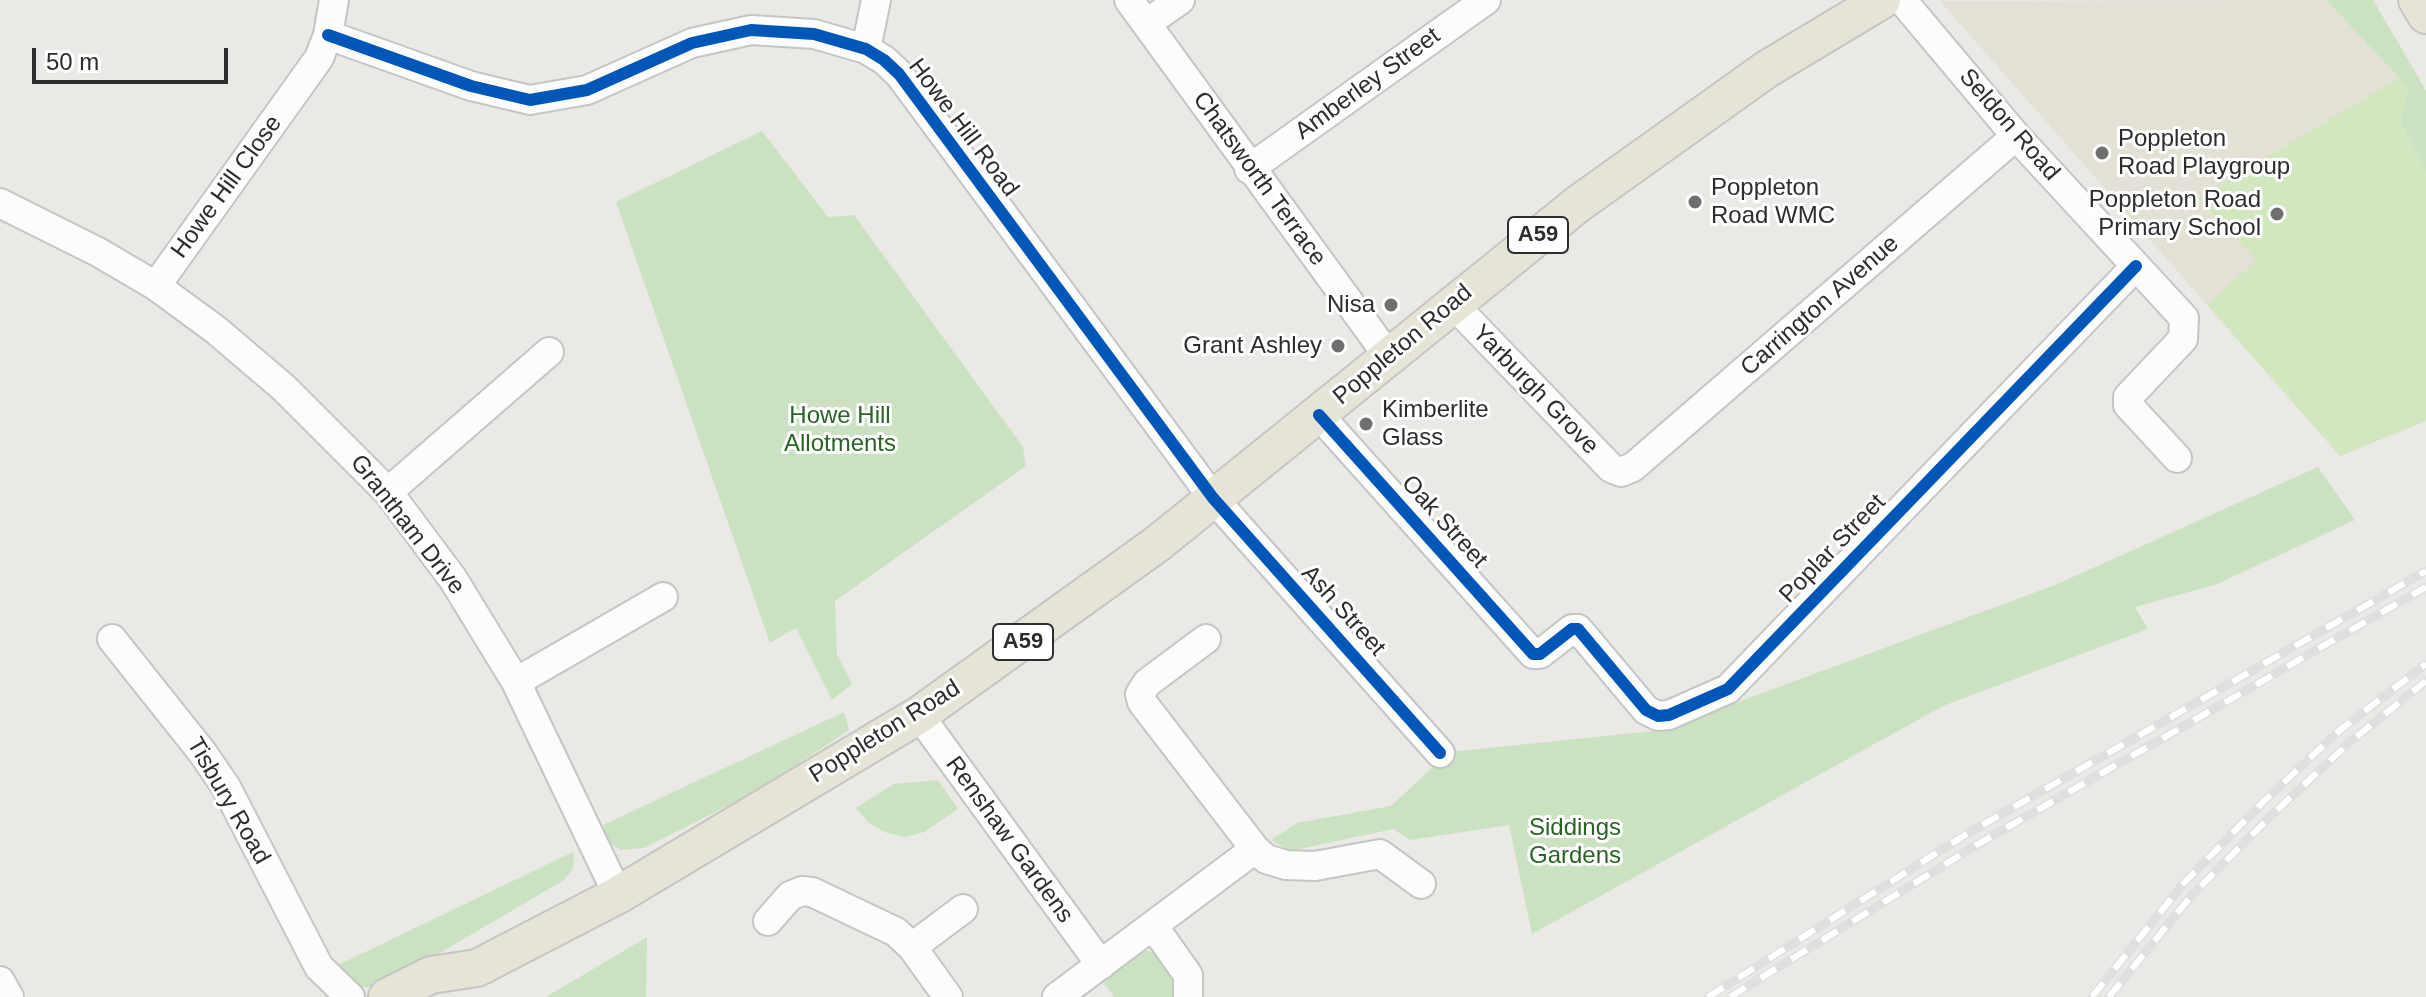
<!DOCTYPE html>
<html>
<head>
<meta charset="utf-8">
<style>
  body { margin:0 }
  #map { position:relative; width:2426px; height:997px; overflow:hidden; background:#eae9e5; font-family:Arial,sans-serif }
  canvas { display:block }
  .scale { position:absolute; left:32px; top:48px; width:196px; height:36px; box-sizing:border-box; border:4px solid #2d2d2d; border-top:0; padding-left:10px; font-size:24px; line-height:28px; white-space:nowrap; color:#2d2d2d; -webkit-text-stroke:6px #fff; paint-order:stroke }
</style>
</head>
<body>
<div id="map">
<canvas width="2426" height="997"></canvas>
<div class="scale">50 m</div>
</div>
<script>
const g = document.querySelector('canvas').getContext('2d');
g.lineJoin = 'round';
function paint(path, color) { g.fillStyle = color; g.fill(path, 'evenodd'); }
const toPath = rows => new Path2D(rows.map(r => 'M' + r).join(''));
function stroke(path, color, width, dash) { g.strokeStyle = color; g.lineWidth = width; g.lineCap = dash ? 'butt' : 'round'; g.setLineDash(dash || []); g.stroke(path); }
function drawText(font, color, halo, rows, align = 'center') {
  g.font = font + ' Arial,sans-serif'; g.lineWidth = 6; g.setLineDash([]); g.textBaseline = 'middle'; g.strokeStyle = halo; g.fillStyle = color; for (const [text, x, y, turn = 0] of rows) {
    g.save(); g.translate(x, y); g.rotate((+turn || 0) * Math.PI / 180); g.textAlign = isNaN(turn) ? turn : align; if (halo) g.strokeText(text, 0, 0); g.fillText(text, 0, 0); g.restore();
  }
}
const education = toPath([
  [2326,0,2408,87,2400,120,2426,171,2426,421,2340,456,1940,1]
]);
const green = toPath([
  [2326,0,2373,0,2410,63,2426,91,2426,171,2400,120,2408,87],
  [762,131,828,217,854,215,1023,447,1026,466,835,601,837,655,852,684,832,700,796,628,770,643,616,202],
  [2318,467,2355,520,2217,584,2135,607,2148,629,1943,706,1532,934,1509,825,1410,840,1393,829,1290,851,1271,840,1297,823,1391,806,1449,752,1654,731,1730,705,2055,585],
  [844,712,849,730,759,790,644,848,621,850,607,841,603,825],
  [938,780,958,809,924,832,906,837,887,833,870,824,856,808,894,784],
  [573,852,574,867,564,880,382,987,350,987,336,966],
  [647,937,646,997,546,997],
  [1142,950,1159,953,1173,970,1177,997,1114,997,1101,979]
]);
const pitch = toPath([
  [2400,78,2408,87,2400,120,2426,171,2426,421,2340,456,2207,305,2257,260,2197,198]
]);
const minor = toPath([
  [1129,0,1389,357],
  [1902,0,2016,136,2184,318,2183,339,2128,397,2128,405,2177,458],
  [1147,23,1180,0],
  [328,35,471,86,530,100,587,90,692,43,751,30,814,34,866,49,884,60,899,74,1213,498,1440,753],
  [866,49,876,0],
  [1249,169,1486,0],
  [0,203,98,252,156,286,216,330,284,388,388,492,453,579,516,682,618,895],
  [156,286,319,58,328,35,334,0],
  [1453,304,1611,468,1621,472,1633,467,2016,136],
  [1319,415,1533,654,1540,654,1572,629,1578,629,1646,710,1658,716,1669,715,1728,689,2136,266],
  [388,492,549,352],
  [112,639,202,752,226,787,319,967,350,997],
  [1206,639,1147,683,1140,694,1142,702,1255,849,1266,859,1286,865,1315,866,1380,854,1421,884],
  [516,682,663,597],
  [919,715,1101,965],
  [768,921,790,896,802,891,812,892,896,932,912,947,948,997],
  [1154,927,1188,975,1188,997],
  [912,947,963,909],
  [0,981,9,997],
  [1057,997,1255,849]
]);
const major = toPath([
  [2417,0,2426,15],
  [387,997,431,975,477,968,618,895,919,715,1157,544,1578,204,1767,69,1882,0]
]);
const rail = toPath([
  [1708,997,1965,835,2426,571],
  [1730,997,1975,846,2426,587],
  [2092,997,2183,884,2264,801,2340,730,2426,664],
  [2109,997,2192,895,2276,811,2351,741,2426,681]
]);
const cycleway = toPath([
  [328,35,471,86,530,100,587,90,692,43,751,30,814,34,866,49,884,60,899,74,1213,498,1440,753],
  [1319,415,1533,654,1540,654,1572,629,1578,629,1646,710,1658,716,1669,715,1728,689,2136,266]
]);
const markers = [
  [2102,153,8,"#6f6f6d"],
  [1695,202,8,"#6f6f6d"],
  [2277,214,8,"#6f6f6d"],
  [1391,305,8,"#6f6f6d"],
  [1338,346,8,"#6f6f6d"],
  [1366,424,8,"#6f6f6d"]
];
const shields = [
  [1538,235,60],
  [1023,642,60]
];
const shieldNames = [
  ["A59",1538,235],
  ["A59",1023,642]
];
const streetNames = [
  ["Amberley Street",1368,84,-36],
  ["Seldon Road",2009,125,49],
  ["Howe Hill Road",963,128,53],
  ["Chatsworth Terrace",1259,179,54],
  ["Howe Hill Close",227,187,-54],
  ["Carrington Avenue",1820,306,-41],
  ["Poppleton Road",1403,345,-40],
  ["Yarburgh Grove",1535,390,46],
  ["Oak Street",1444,522,48],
  ["Grantham Drive",407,525,52],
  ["Poplar Street",1833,549,-46],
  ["Ash Street",1343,611,48],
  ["Poppleton Road",885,732,-32],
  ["Tisbury Road",228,801,60],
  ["Renshaw Gardens",1009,840,54]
];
const poiNames = [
  ["Poppleton",2118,139],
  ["Road Playgroup",2118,167],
  ["Poppleton",1711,188],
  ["Road WMC",1711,216],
  ["Poppleton Road",2261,200,"right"],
  ["Primary School",2261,228,"right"],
  ["Nisa",1375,305,"right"],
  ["Grant Ashley",1322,346,"right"],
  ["Kimberlite",1382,410],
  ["Glass",1382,438]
];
const parkNames = [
  ["Howe Hill",840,416],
  ["Allotments",840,444],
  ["Siddings",1575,828],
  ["Gardens",1575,856]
];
paint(education, '#e3e1d5');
paint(green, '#cbe2c2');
paint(pitch, '#d2e6c0');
stroke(minor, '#c4c5c4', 32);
stroke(major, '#c6c5c3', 40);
stroke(minor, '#fcfcfb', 28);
stroke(major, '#e6e4d7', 36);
stroke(rail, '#dfdfe0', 9);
stroke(rail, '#fff', 6, [18]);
stroke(cycleway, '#0057b8', 12);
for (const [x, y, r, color] of markers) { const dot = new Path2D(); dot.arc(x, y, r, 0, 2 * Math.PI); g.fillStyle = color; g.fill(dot); stroke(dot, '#fff', 3); }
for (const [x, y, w] of shields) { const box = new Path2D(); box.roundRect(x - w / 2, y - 18, w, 36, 6); g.fillStyle = '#fff'; g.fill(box); stroke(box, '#2d2d2d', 2); }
drawText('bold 22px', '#2d2d2d', null, shieldNames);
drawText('24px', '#2d2d2d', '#fff', streetNames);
drawText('24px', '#2d2d2d', '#fff', poiNames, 'left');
drawText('24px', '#296424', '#fff', parkNames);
</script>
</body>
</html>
